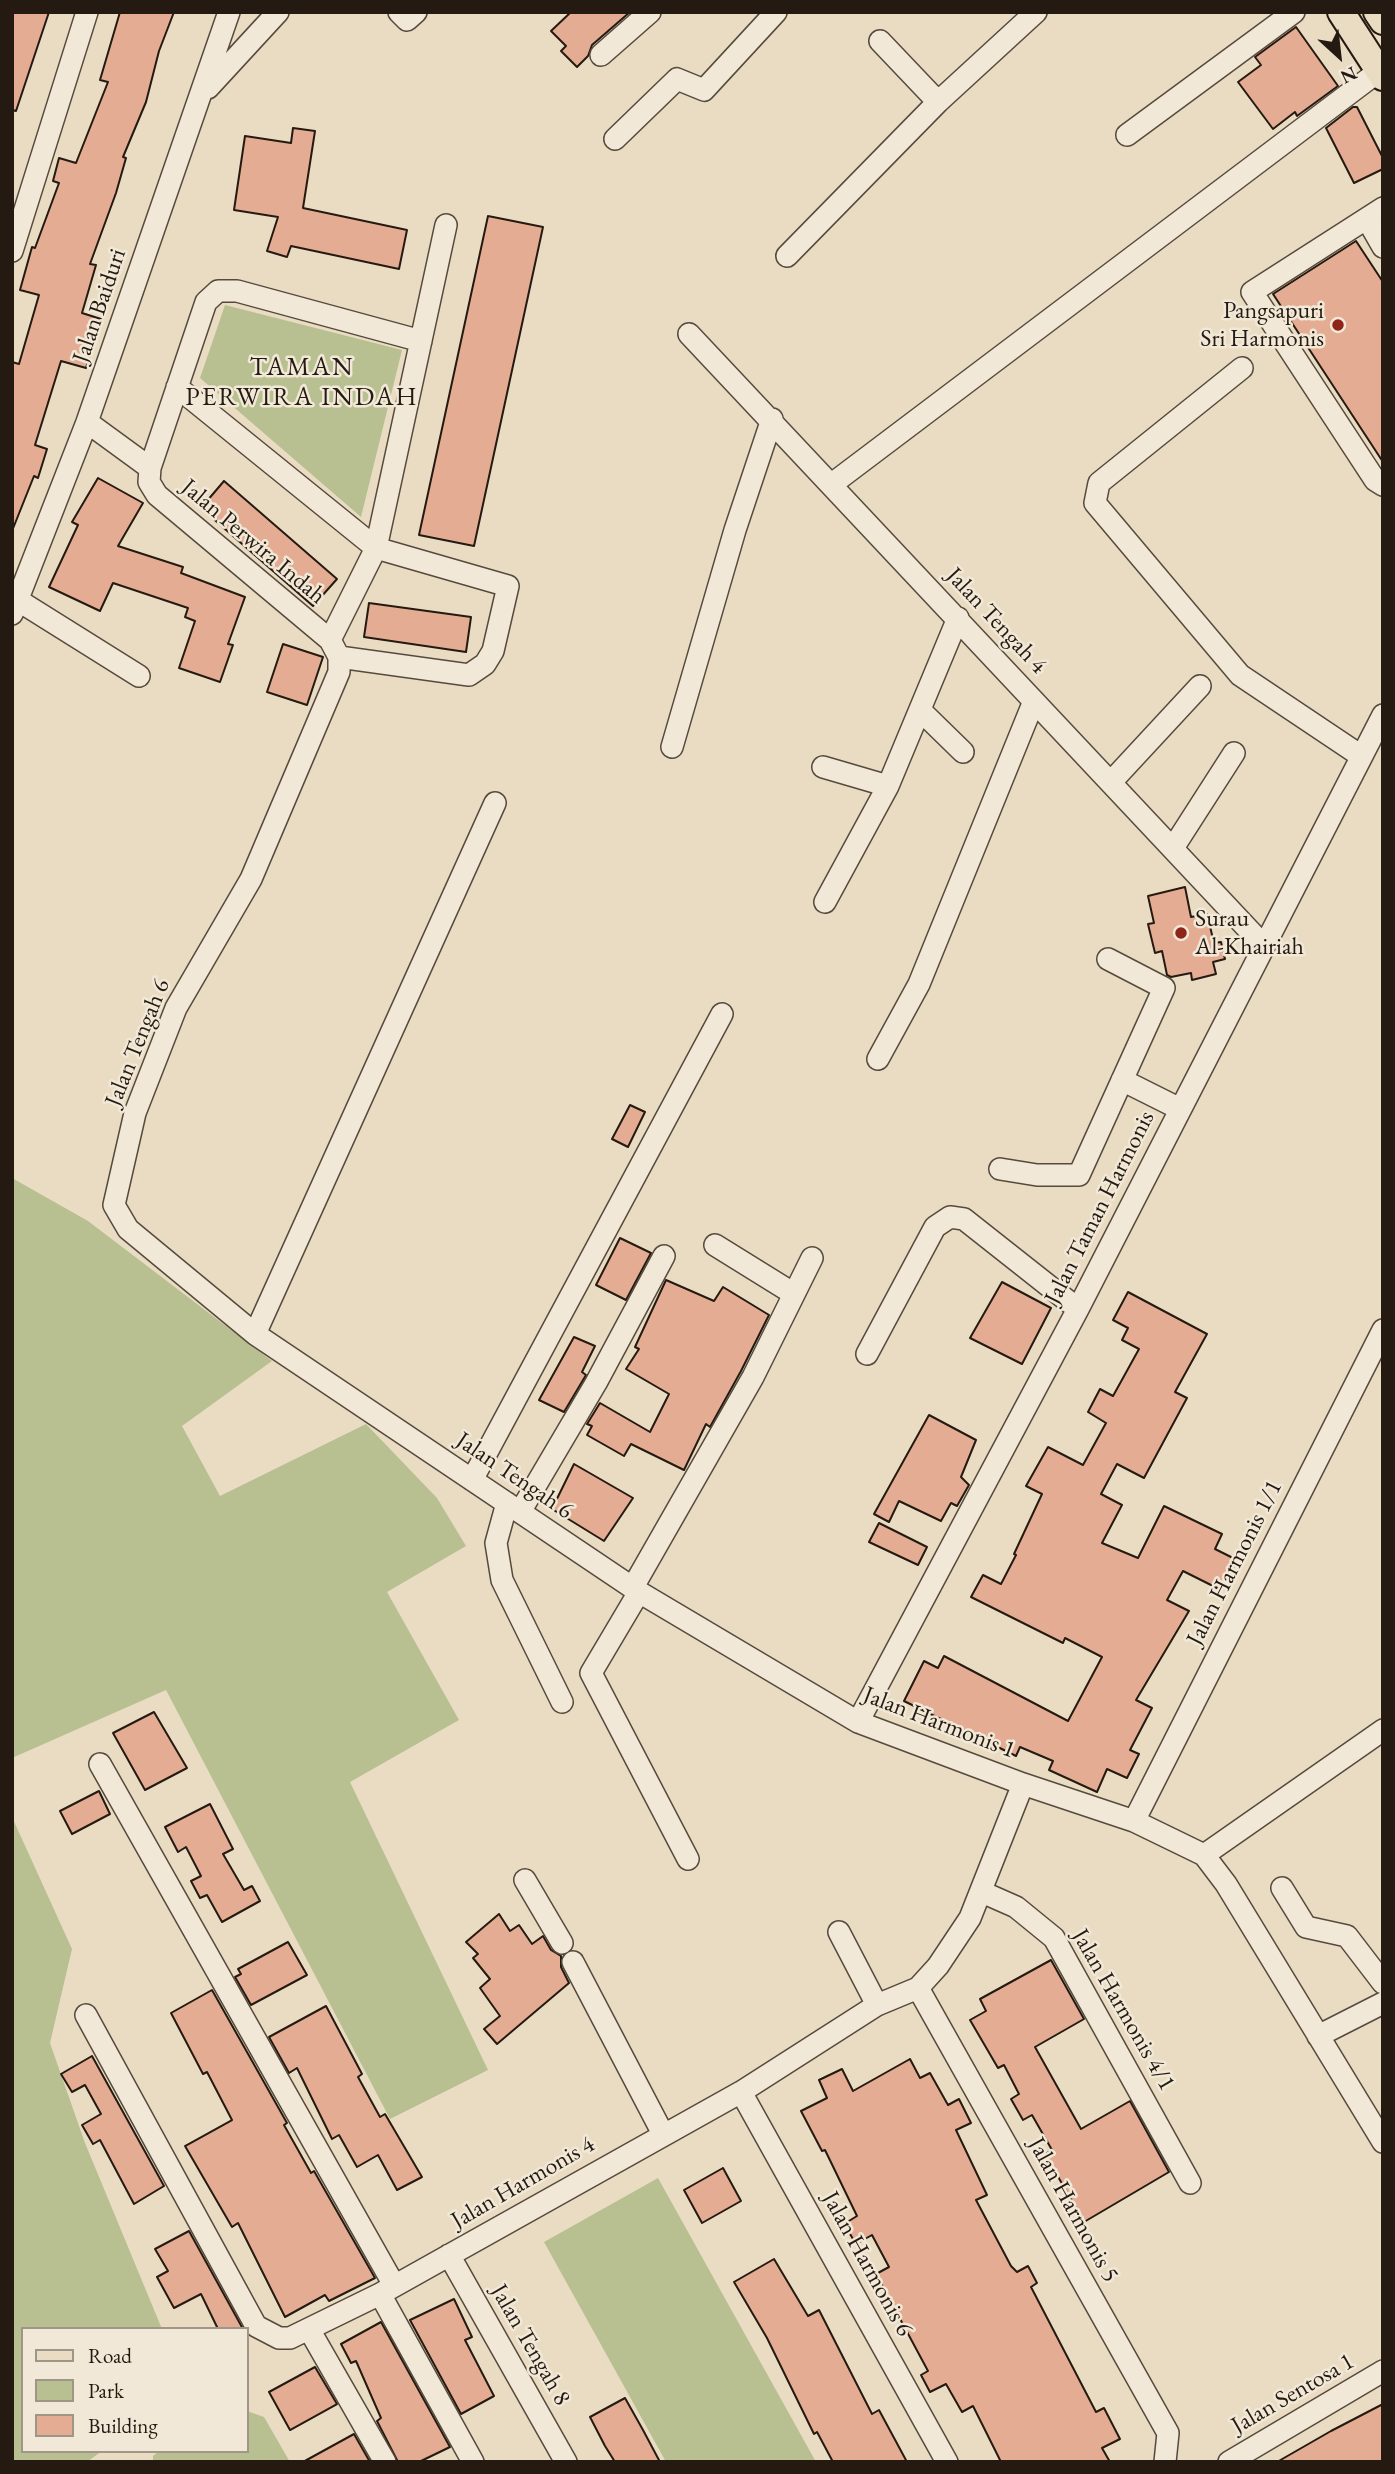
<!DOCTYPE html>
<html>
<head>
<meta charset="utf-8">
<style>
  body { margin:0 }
  #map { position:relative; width:1395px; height:2474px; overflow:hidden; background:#e9dcc2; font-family:"EB Garamond",serif }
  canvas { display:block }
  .frame { position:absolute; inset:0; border:14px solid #251a11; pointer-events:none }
  .legend { position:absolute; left:21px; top:2327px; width:228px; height:126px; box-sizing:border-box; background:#f1e8d7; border:2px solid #9f9688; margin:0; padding:9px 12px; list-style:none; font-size:21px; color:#251a11 }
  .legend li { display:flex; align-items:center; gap:14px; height:35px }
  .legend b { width:35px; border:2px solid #9f9688 }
  .north { position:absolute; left:1304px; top:21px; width:70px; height:70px; -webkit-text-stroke:5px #f1e8d7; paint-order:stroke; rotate:153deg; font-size:19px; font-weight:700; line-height:28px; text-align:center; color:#251a11 }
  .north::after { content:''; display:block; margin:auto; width:24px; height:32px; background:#251a11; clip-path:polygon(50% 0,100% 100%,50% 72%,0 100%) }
</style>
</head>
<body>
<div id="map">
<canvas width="1395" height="2474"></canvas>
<div class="frame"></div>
<ul class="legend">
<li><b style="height:9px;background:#e9dcc2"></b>Road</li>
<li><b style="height:19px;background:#b8c092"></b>Park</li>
<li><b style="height:19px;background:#e4ac92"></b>Building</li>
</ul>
<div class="north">N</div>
</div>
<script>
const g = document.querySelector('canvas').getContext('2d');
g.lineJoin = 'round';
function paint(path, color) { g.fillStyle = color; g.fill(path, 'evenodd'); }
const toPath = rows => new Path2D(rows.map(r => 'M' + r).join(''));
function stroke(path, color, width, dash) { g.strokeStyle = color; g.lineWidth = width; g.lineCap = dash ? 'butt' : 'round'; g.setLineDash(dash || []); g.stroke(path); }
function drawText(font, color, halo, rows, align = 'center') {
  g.font = font + ' "EB Garamond",serif'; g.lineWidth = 5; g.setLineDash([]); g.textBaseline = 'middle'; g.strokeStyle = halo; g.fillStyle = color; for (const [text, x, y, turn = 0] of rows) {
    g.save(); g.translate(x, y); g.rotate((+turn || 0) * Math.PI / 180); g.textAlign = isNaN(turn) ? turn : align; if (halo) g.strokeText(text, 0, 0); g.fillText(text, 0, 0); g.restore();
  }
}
const green = toPath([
  [225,305,402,350,361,517,200,378],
  [12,1178,88,1221,272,1361,182,1426,220,1496,366,1424,437,1498,466,1546,387,1592,459,1720,350,1782,488,2070,390,2119,166,1690,12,1758],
  [12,1817,72,1949,50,2043,85,2143,162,2329,23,2329,23,2451,102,2451,87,2462,12,2462],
  [658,2178,816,2462,666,2462,544,2242],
  [247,2411,264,2417,290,2462,153,2462,153,2456,159,2451,247,2451]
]);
const building = toPath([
  [12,12,49,12,16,111,12,110,12,12],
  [120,12,174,12,159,51,146,102,123,157,126,158,116,193,90,264,96,265,82,313,101,319,86,368,61,361,35,445,47,449,38,478,34,476,12,531,12,362,19,364,39,295,20,290,32,247,35,248,59,183,53,181,59,158,76,163,108,82,100,80,120,12],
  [571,12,630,12,592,45,588,56,577,67,561,51,566,46,551,31,571,12],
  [1296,27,1338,86,1297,116,1295,112,1273,129,1238,82,1261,65,1255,57,1296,27],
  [1353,107,1357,107,1383,158,1383,169,1354,183,1326,128,1353,107],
  [293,128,315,131,303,208,407,230,399,269,291,246,287,257,267,251,278,217,234,210,245,136,291,143,293,128],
  [488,216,543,227,474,546,419,535,488,216],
  [1356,241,1383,282,1383,462,1273,294,1356,241],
  [98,478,143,503,118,546,183,567,181,573,245,597,228,644,233,645,220,682,179,668,195,621,185,617,188,608,113,583,100,611,49,587,78,525,72,522,98,478],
  [224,481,337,579,313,606,201,508,224,481],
  [369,603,471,617,466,652,364,637,369,603],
  [283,644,323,657,307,705,267,692,283,644],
  [1185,887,1191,917,1207,914,1214,943,1221,942,1225,959,1213,962,1216,974,1192,980,1191,973,1171,977,1167,975,1162,951,1155,953,1148,924,1154,923,1148,896,1185,887],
  [630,1105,645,1112,628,1147,612,1139,630,1105],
  [620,1238,651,1253,626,1300,596,1285,620,1238],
  [666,1280,714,1301,723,1287,769,1315,741,1371,710,1427,706,1424,684,1470,631,1444,624,1456,587,1435,592,1426,587,1424,600,1403,650,1432,669,1394,626,1369,639,1349,635,1347,666,1280],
  [1002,1282,1051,1308,1022,1364,970,1338,1002,1282],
  [1128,1292,1207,1334,1175,1392,1187,1398,1144,1478,1117,1464,1101,1494,1122,1505,1102,1543,1138,1558,1164,1506,1222,1534,1215,1549,1237,1560,1221,1590,1183,1571,1167,1600,1189,1611,1136,1700,1152,1708,1130,1750,1139,1754,1127,1778,1107,1769,1097,1792,1049,1770,1053,1761,1020,1747,1016,1756,904,1701,924,1661,938,1668,944,1656,1068,1721,1102,1657,1065,1638,1063,1643,971,1597,983,1575,1001,1584,1016,1555,1014,1554,1042,1494,1026,1486,1048,1447,1083,1465,1106,1423,1088,1412,1100,1389,1113,1396,1139,1349,1122,1340,1128,1328,1113,1320,1128,1292],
  [574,1337,595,1346,582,1372,586,1375,564,1412,539,1400,574,1337],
  [929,1415,976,1440,961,1477,969,1485,957,1506,951,1503,941,1521,899,1501,889,1522,874,1514,929,1415],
  [574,1464,633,1498,604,1541,552,1509,574,1464],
  [879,1523,927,1547,918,1565,869,1542,879,1523],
  [154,1712,187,1768,145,1790,113,1733,154,1712],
  [99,1791,110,1814,72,1834,60,1811,99,1791],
  [210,1804,233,1849,223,1854,244,1890,252,1886,260,1901,222,1922,207,1895,200,1898,191,1881,201,1876,186,1847,178,1852,165,1827,210,1804],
  [499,1914,510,1931,519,1925,532,1944,543,1936,551,1950,561,1956,561,1967,569,1983,497,2044,484,2029,500,2016,480,1988,490,1979,473,1958,478,1954,466,1942,499,1914],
  [288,1942,307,1975,251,2005,235,1977,241,1974,238,1969,288,1942],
  [1051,1960,1084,2019,1035,2047,1081,2129,1130,2101,1169,2172,1084,2222,1045,2154,1052,2150,1032,2115,1023,2120,1011,2099,1019,2094,1004,2065,998,2068,970,2020,986,2011,980,1999,1051,1960],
  [212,1990,287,2123,284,2125,311,2173,314,2171,375,2278,329,2301,325,2295,285,2317,238,2223,232,2227,185,2146,232,2120,207,2072,203,2074,171,2013,212,1990],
  [326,2006,362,2074,358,2077,380,2117,385,2114,422,2177,397,2190,378,2155,357,2167,339,2135,332,2139,297,2068,289,2073,269,2037,326,2006],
  [92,2056,164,2186,134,2204,100,2140,93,2144,82,2125,101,2114,85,2085,72,2092,61,2074,92,2056],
  [910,2059,920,2078,930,2073,948,2105,959,2099,971,2123,956,2130,987,2195,976,2200,1011,2266,1017,2272,1028,2266,1037,2283,1031,2287,1096,2412,1104,2408,1120,2439,1102,2448,1110,2462,1001,2462,973,2406,962,2412,946,2384,930,2392,921,2375,928,2371,876,2274,889,2267,872,2235,856,2244,844,2224,857,2216,825,2150,822,2151,801,2111,827,2098,819,2080,842,2069,853,2091,910,2059],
  [723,2168,741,2201,702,2223,684,2190,723,2168],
  [189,2231,243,2329,218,2329,201,2294,174,2308,157,2277,168,2271,155,2249,189,2231],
  [774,2259,808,2316,819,2310,872,2414,879,2410,907,2462,833,2462,817,2432,814,2434,767,2338,734,2282,774,2259],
  [454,2299,472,2337,465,2340,494,2396,461,2414,410,2320,454,2299],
  [381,2322,450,2447,419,2462,398,2462,377,2421,381,2418,356,2361,351,2363,341,2344,381,2322],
  [315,2367,337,2404,290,2430,269,2392,315,2367],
  [625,2398,643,2430,660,2462,615,2462,605,2446,590,2417,625,2398],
  [1383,2404,1383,2462,1277,2462,1331,2431,1383,2404],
  [354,2434,370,2462,303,2462,354,2434]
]);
const minor = toPath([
  [399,12,407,20,416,12],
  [880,41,938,102],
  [601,55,650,12],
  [208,88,278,12],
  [1127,135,1294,12],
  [615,139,677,79,704,90,776,12],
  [1383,208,1252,292,1375,480,1383,485],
  [1367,219,1383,247],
  [12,251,87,12],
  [787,256,938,102,1036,12],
  [689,334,1264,946],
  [1242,368,1099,483,1095,503,1240,675,1361,756],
  [177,387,376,548,508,586,493,651,485,664,469,675,339,657],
  [87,422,150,468],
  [832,484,1379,71],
  [16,599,139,676],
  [12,614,87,422,229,12],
  [330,640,376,548,446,225],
  [339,657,339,672,251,879,176,1008,135,1113,114,1205,128,1229,255,1334,639,1592,858,1722,1023,1784,1134,1821,1204,1855,1226,1884,1383,2142],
  [339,657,330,640,157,495,149,482,150,468,206,302,218,291,237,291,421,341],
  [920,710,963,752],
  [672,747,735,530,772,419],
  [823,767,888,786,958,618],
  [1111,782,1200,686],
  [1173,848,1234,753],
  [825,902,888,786],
  [878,1059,919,984,1034,701],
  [1122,1080,1180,1109],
  [1000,1169,1037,1175,1079,1175,1164,988,1108,959],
  [715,1245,794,1294],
  [255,1334,495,803],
  [867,1354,935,1227,950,1217,964,1219,1078,1309],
  [472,1480,722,1014],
  [507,1503,496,1543,502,1580,562,1702],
  [520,1512,596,1383,664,1256],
  [633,1587,753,1377,812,1258],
  [639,1592,591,1673,688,1859],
  [858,1722,1078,1309,1383,715],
  [100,1764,394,2285],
  [1134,1821,1383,1330],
  [1204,1855,1383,1730],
  [525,1880,562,1943],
  [1282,1888,1306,1927,1347,1936,1383,1983],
  [982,1892,1016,1907,1054,1938,1190,2183],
  [839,1932,877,2005],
  [573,1962,663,2134],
  [918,1988,1168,2433,1165,2462],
  [86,2015,256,2326,279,2338,290,2338,380,2294,741,2092,877,2005,918,1988,938,1966,970,1918,1023,1784],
  [1318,2036,1383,2003],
  [741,2092,947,2462],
  [449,2255,566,2462],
  [380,2294,473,2462],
  [310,2331,385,2462],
  [1229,2462,1383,2371]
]);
const major = toPath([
  [1341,12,1383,77],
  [1377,12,1383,21]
]);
const markers = [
  [1338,325,7,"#8f2418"],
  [1181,933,7,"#8f2418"]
];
const streetNames = [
  ["Jalan Baiduri",100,306,-71],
  ["Jalan Perwira Indah",253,542,40],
  ["Jalan Tengah 4",996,621,47],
  ["Jalan Tengah 6",138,1043,-68],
  ["Jalan Taman Harmonis",1100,1208,-63],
  ["Jalan Tengah 6",514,1476,34],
  ["Jalan Harmonis 1/1",1235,1563,-63],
  ["Jalan Harmonis 1",939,1723,21],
  ["Jalan Harmonis 4/1",1123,2010,60],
  ["Jalan Harmonis 4",523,2183,-30],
  ["Jalan Harmonis 5",1073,2210,61],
  ["Jalan Harmonis 6",867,2264,61],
  ["Jalan Tengah 8",530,2345,60],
  ["Jalan Sentosa 1",1293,2394,-30]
];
const poiNames = [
  ["Pangsapuri",1324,311],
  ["Sri Harmonis",1324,339],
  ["Surau",1195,919,"left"],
  ["Al-Khairiah",1195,947,"left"]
];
const neighbourhoodNames = [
  ["TAMAN",302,368],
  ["PERWIRA INDAH",302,398]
];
paint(green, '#b8c092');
paint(building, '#e4ac92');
stroke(building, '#251a11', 2);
stroke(minor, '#564a3d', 24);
stroke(major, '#251a11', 30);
stroke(minor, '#f1e8d7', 21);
stroke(major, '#e9dcc2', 26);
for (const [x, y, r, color] of markers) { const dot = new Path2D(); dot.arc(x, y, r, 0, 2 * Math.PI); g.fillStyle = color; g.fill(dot); stroke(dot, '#f1e8d7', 2.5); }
drawText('24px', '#251a11', '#f1e8d7', streetNames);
drawText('24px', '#251a11', '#f1e8d7', poiNames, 'right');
g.letterSpacing = '2px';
drawText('26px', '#251a11', '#f1e8d7', neighbourhoodNames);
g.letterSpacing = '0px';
</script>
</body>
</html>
